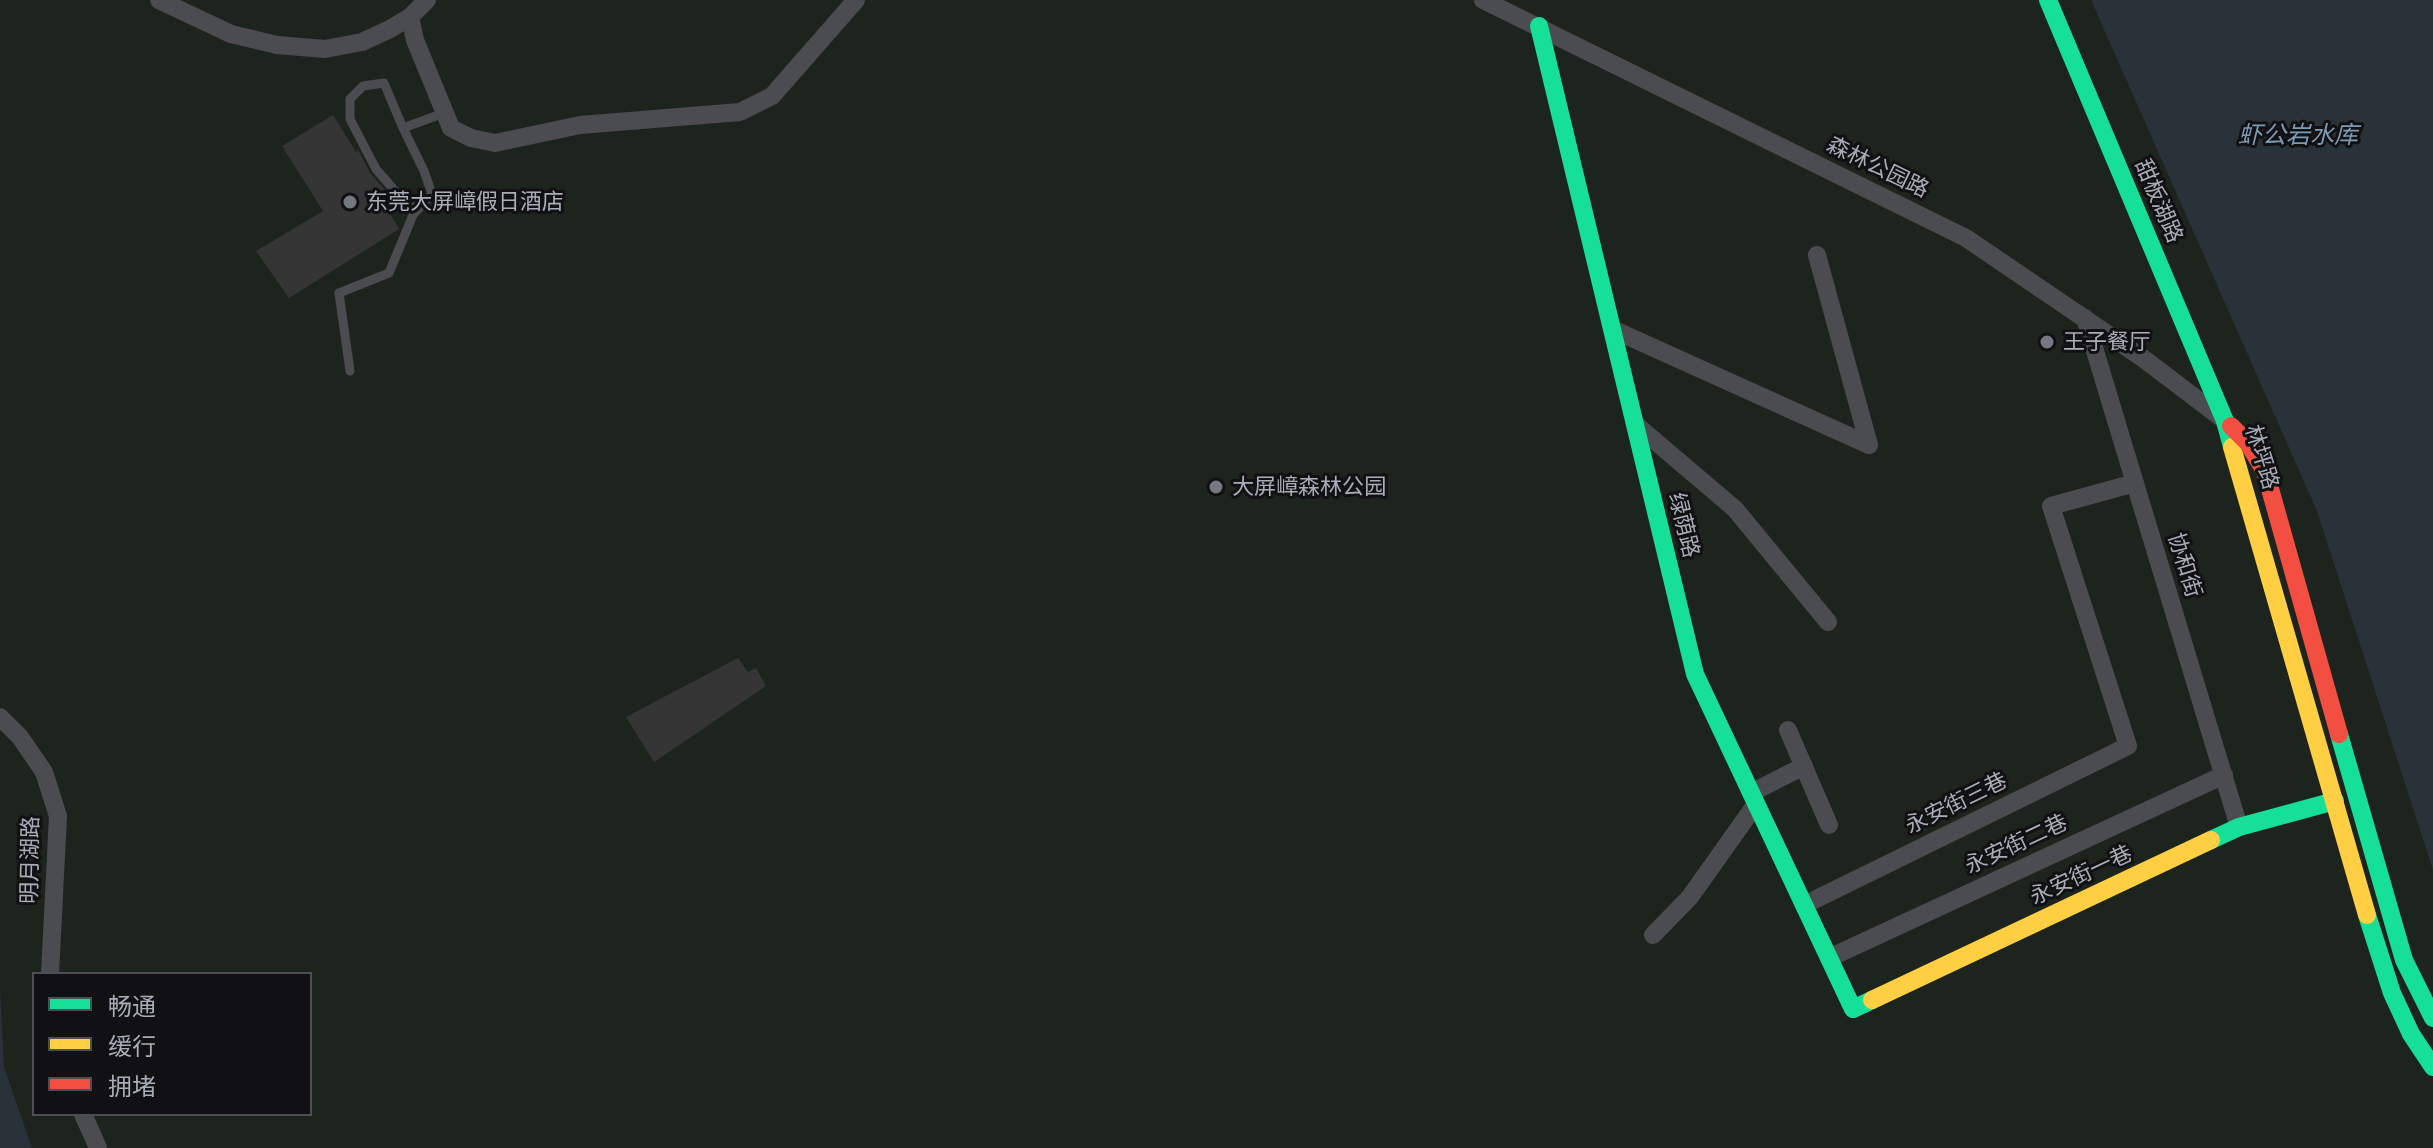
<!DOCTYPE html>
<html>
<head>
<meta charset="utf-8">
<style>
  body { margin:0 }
  #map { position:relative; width:2433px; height:1148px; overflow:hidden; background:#171717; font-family:Commissioner,"Noto Sans SC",sans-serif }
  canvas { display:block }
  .legend { position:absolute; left:32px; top:972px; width:280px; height:144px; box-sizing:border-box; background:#111113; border:2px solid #4d4f55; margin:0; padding:10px 14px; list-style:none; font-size:24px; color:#a8adb8 }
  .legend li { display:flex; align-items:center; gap:16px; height:40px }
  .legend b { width:40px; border:2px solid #4d4f55 }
</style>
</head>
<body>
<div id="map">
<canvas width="2433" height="1148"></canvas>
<ul class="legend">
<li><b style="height:10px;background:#16e098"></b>畅通</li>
<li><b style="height:10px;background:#ffcf43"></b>缓行</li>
<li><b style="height:10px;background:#f24e42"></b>拥堵</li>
</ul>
</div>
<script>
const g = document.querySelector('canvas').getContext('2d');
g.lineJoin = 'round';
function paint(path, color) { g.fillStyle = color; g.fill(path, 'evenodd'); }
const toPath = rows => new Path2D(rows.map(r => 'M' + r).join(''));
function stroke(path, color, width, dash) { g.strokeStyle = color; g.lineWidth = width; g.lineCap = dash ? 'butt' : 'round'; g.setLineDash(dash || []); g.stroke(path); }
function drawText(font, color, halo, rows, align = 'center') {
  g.font = font + ' Commissioner,"Noto Sans SC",sans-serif'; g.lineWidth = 6; g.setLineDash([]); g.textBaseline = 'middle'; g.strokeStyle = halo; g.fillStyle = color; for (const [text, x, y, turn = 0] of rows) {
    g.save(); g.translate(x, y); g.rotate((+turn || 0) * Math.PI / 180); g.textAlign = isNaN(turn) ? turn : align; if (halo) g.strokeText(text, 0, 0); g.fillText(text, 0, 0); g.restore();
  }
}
const green = toPath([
  [0,0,2433,0,2433,1148,0,1148],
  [34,974,310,974,310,1114,34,1114]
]);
const water = toPath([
  [2091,0,2433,0,2433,870,2317,511],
  [0,988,4,1067,32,1148,0,1148]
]);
const building = toPath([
  [333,115,356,152,358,150,370,173,384,189,378,193,399,229,289,298,256,251,323,211,282,146],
  [738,658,748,672,756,668,766,686,654,762,626,717]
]);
const lane = toPath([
  [403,128,384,83,363,86,350,99,350,119,376,169,409,207,420,207],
  [350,371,339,293,389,273,413,215,432,194,424,171,403,128,444,113]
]);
const street = toPath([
  [159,0,231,34,277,45,325,49,362,42,390,29,410,17,427,0],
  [1483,0,1966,238,2144,359,2223,419],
  [410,17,415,40,451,128,471,138,495,143,580,125,740,112,772,96,856,0],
  [2085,318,2239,827],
  [1612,329,1869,445,1817,255],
  [1635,424,1735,509,1828,622],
  [0,717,20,737,44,772,58,816,50,974],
  [1788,730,1829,825],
  [1751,793,1804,766],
  [1804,905,2128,746,2051,506,2135,483],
  [1653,935,1690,897,1756,804],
  [1829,958,2224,775],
  [83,1114,98,1148]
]);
const fast = toPath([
  [2048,0,2225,421,2232,447],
  [1539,26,1695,674,1853,1009,1872,1000],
  [2339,734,2404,960,2433,1018],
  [2211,840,2239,827,2335,801],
  [2367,915,2392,993,2411,1034,2433,1067]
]);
const slow = toPath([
  [2232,447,2367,915],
  [1872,1000,2211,840]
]);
const jam = toPath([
  [2231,426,2248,443,2265,471,2339,734]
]);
const markers = [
  [350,202,8,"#757880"],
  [2047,342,8,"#757880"],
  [1216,487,8,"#757880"]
];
const streetNames = [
  ["森林公园路",1878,167,26],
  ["甜板湖路",2159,201,67],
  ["林坪路",2262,457,73],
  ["绿荫路",1684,525,76],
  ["协和街",2185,565,73],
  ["永安街三巷",1956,803,-26],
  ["永安街二巷",2016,844,-25],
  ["明月湖路",30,860,-89],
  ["永安街一巷",2081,875,-25]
];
const poiNames = [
  ["东莞大屏嶂假日酒店",366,202],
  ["王子餐厅",2063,342],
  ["大屏嶂森林公园",1232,487]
];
const waterNames = [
  ["虾公岩水库",2298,135]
];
paint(green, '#1d241e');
paint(water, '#2a3239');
paint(building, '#353536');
stroke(lane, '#4b4c50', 9);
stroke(street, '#4b4c50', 18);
stroke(fast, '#16e098', 18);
stroke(slow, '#ffcf43', 18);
stroke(jam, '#f24e42', 18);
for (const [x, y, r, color] of markers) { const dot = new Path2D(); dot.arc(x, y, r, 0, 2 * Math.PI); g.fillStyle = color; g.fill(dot); stroke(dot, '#111113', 3); }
drawText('22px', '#a8adb8', '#111113', streetNames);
drawText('22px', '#a8adb8', '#111113', poiNames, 'left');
drawText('italic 24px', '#7f9bb3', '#111113', waterNames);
</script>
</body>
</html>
